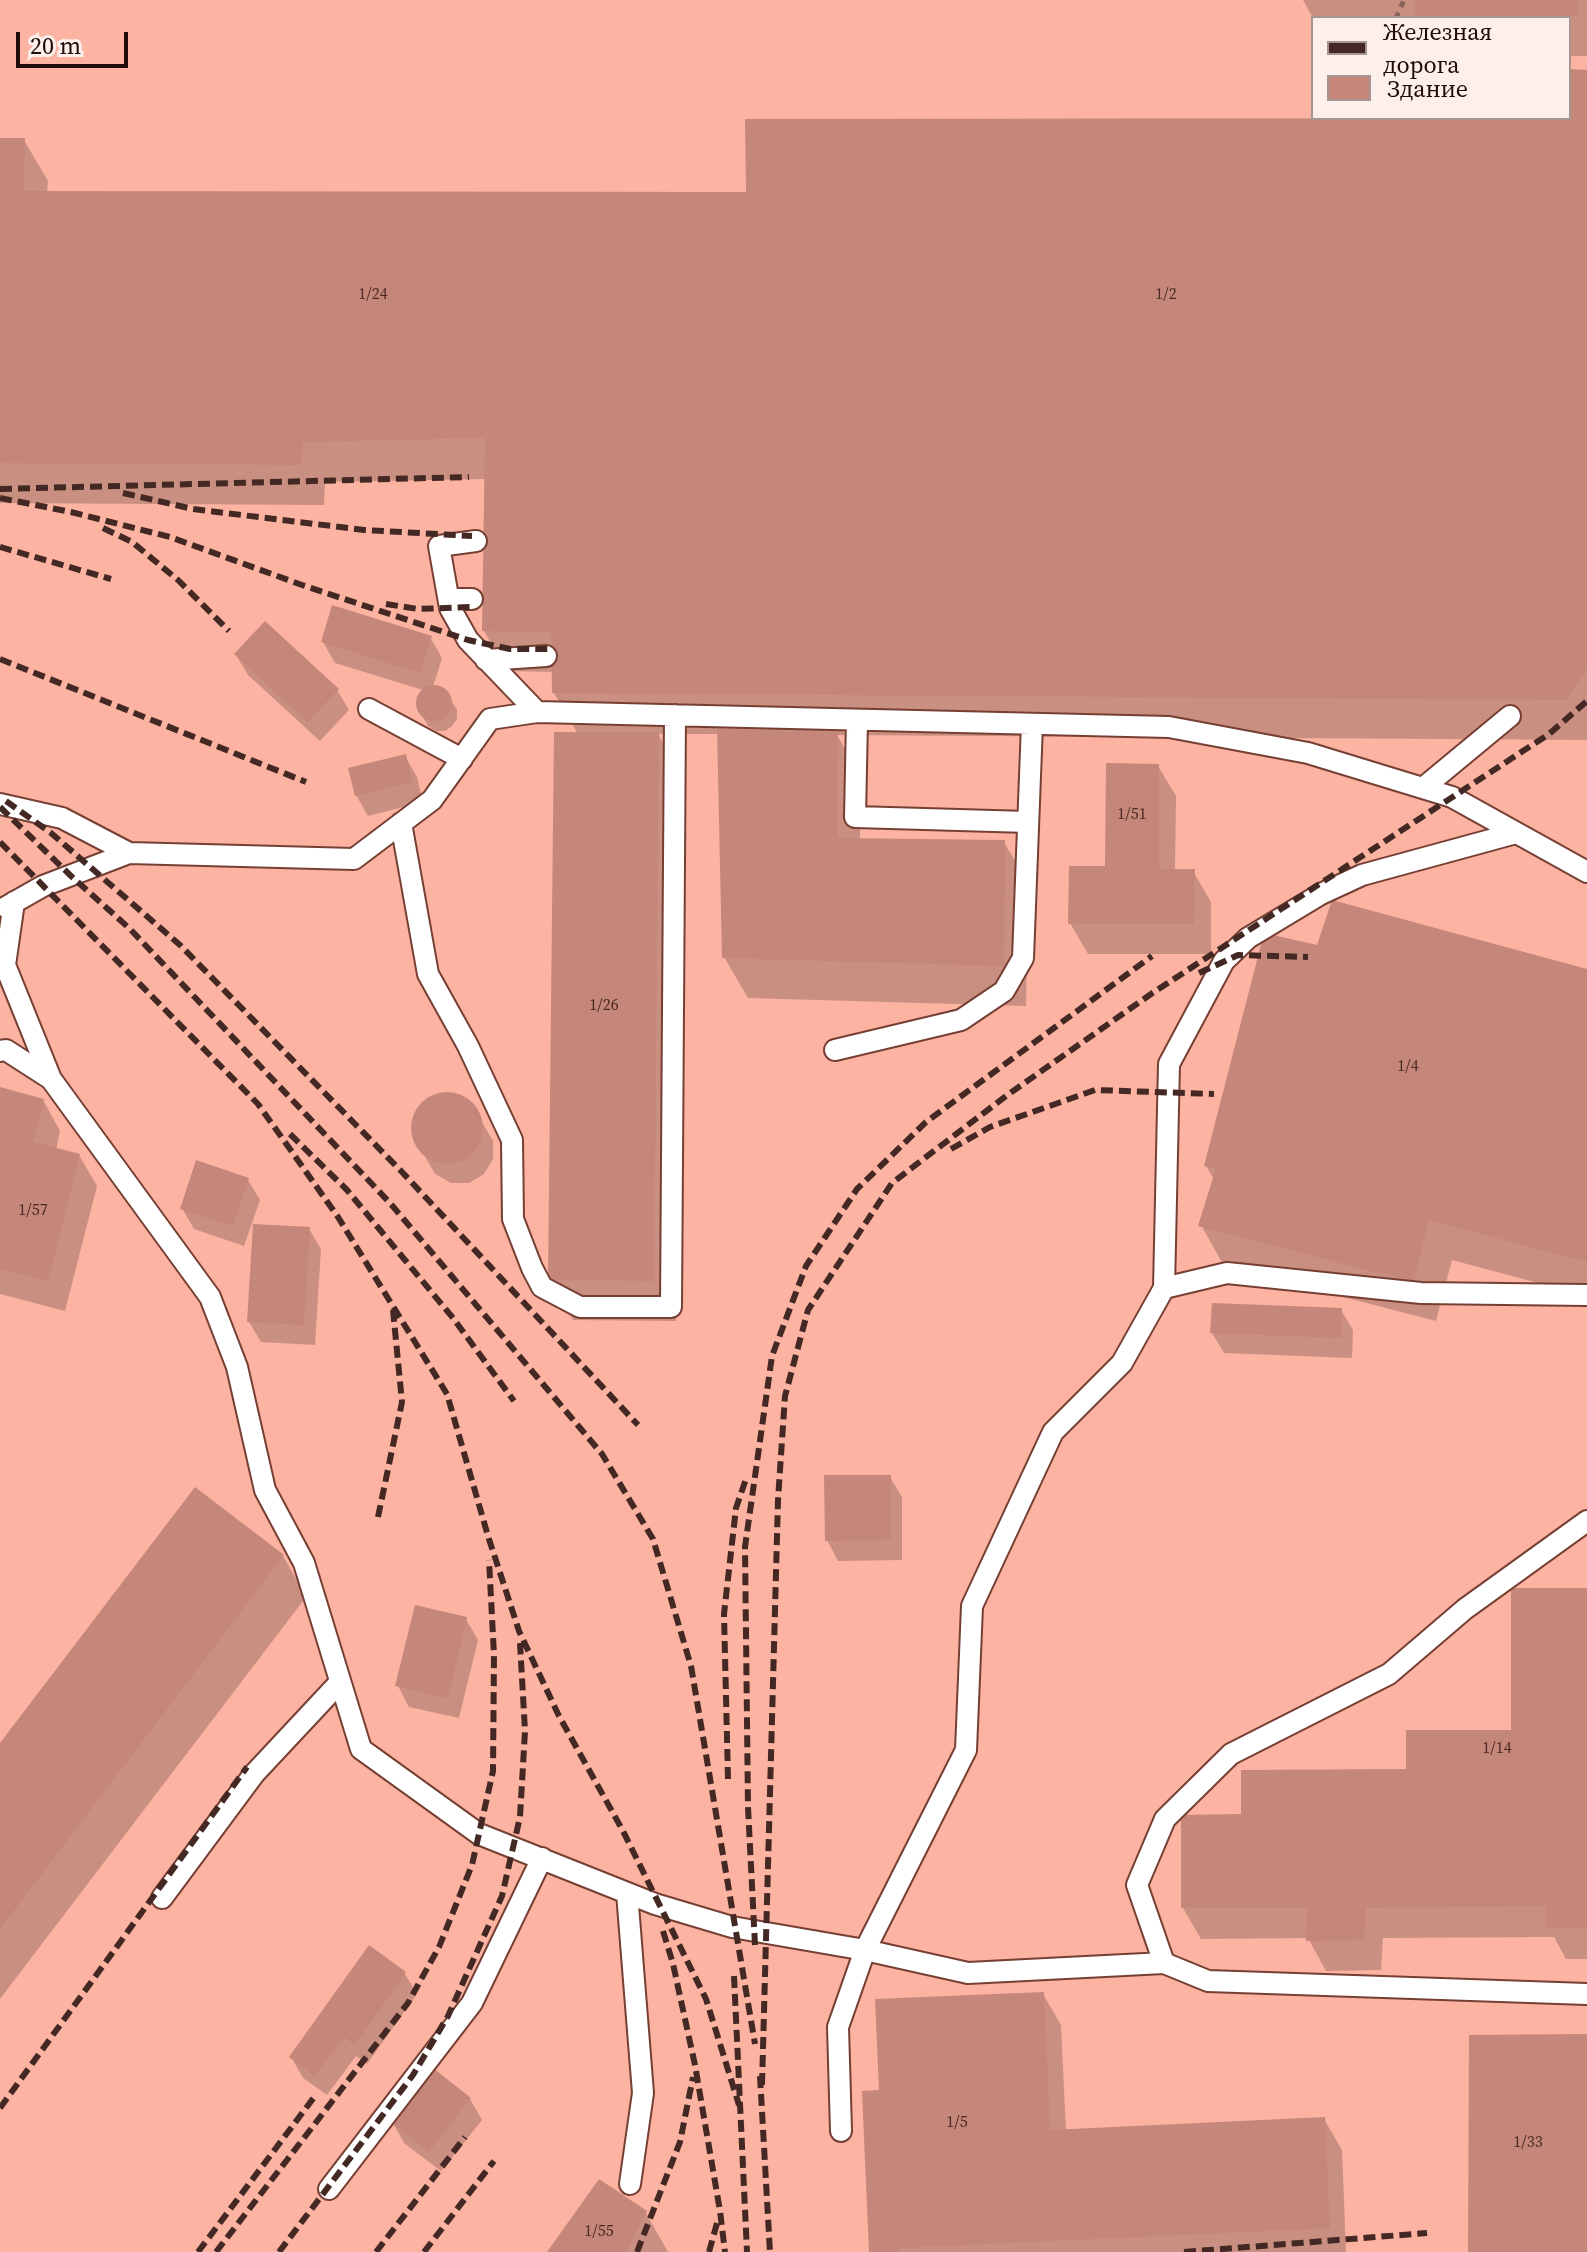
<!DOCTYPE html>
<html>
<head>
<meta charset="utf-8">
<style>
  body { margin:0 }
  #map { position:relative; width:1587px; height:2252px; overflow:hidden; background:#f8c3b7; font-family:"Source Serif 4",serif }
  canvas { display:block }
  .legend { position:absolute; left:1311px; top:16px; width:260px; height:104px; box-sizing:border-box; background:#fdefec; border:2px solid #a59490; margin:0; padding:10px 14px; list-style:none; font-size:24px; color:#210b07 }
  .legend li { display:flex; align-items:center; gap:16px; height:40px }
  .legend b { width:40px; border:2px solid #a59490 }
  .scale { position:absolute; left:16px; top:32px; width:112px; height:36px; box-sizing:border-box; border:4px solid #210b07; border-top:0; padding-left:10px; font-size:24px; line-height:28px; white-space:nowrap; color:#210b07; -webkit-text-stroke:6px #fdefec; paint-order:stroke }
</style>
</head>
<body>
<div id="map">
<canvas width="1587" height="2252"></canvas>
<ul class="legend">
<li><b style="height:10px;background:#432823"></b>Железная дорога</li>
<li><b style="height:22px;background:#c58779"></b>Здание</li>
</ul>
<div class="scale">20 m</div>
</div>
<script>
const g = document.querySelector('canvas').getContext('2d');
g.lineJoin = 'round';
function paint(path, color) { g.fillStyle = color; g.fill(path, 'evenodd'); }
const toPath = rows => new Path2D(rows.map(r => 'M' + r).join(''));
function stroke(path, color, width, dash) { g.strokeStyle = color; g.lineWidth = width; g.lineCap = dash ? 'butt' : 'round'; g.setLineDash(dash || []); g.stroke(path); }
function drawText(font, color, halo, rows, align = 'center') {
  g.font = font + ' "Source Serif 4",serif'; g.lineWidth = 7; g.setLineDash([]); g.textBaseline = 'middle'; g.strokeStyle = halo; g.fillStyle = color; for (const [text, x, y, turn = 0] of rows) {
    g.save(); g.translate(x, y); g.rotate((+turn || 0) * Math.PI / 180); g.textAlign = isNaN(turn) ? turn : align; if (halo) g.strokeText(text, 0, 0); g.fillText(text, 0, 0); g.restore();
  }
}
const built = toPath([
  [0,0,1587,0,1587,2252,0,2252],
  [1313,18,1569,18,1569,118,1313,118]
]);
const shadow = toPath([
  [1303,0,1587,0,1587,56,1569,56,1569,18,1313,18],
  [1569,71,1587,72,1587,740,837,735,860,775,860,841,1004,842,1028,883,1026,1006,748,998,724,957,719,734,658,734,682,775,676,1321,573,1320,550,1279,578,734,554,693,554,672,507,671,484,631,487,479,325,482,324,505,0,503,0,140,24,140,48,181,47,193,748,194,1541,121,1541,118,1569,118],
  [430,637,442,658,433,687,446,691,457,710,457,719,452,726,445,731,436,731,428,726,418,708,418,699,423,690,335,663,323,642],
  [236,655,337,690,349,710,320,741,248,675],
  [405,756,417,777,423,802,368,816,356,795],
  [1158,766,1176,796,1175,871,1193,871,1211,902,1211,954,1088,954,1070,923,1107,868],
  [1318,948,1587,971,1587,1296,1452,1260,1436,1321,1224,1266,1201,1225,1215,1181,1206,1166],
  [0,1090,43,1100,60,1131,56,1150,79,1155,97,1186,65,1311,0,1294],
  [438,1094,456,1094,471,1103,493,1141,493,1159,484,1174,469,1183,451,1183,435,1174,414,1137,414,1119,423,1103],
  [248,1180,260,1200,244,1246,194,1229,182,1208],
  [309,1229,321,1249,315,1345,261,1342,249,1322],
  [1341,1310,1353,1330,1352,1358,1224,1353,1212,1333],
  [890,1477,902,1497,902,1560,838,1561,827,1540],
  [196,1490,283,1556,306,1597,0,1999,0,1746],
  [1587,1590,1587,1959,1566,1959,1554,1937,1383,1938,1381,1970,1326,1971,1308,1938,1201,1939,1183,1908,1243,1816,1408,1771,1513,1732],
  [466,1619,478,1640,459,1718,409,1707,398,1686],
  [369,1948,405,1974,417,1994,367,2064,356,2056,327,2095,303,2078,291,2057],
  [1043,1994,1061,2025,1066,2131,1324,2119,1342,2150,1346,2252,871,2252],
  [470,2099,482,2120,441,2171,404,2143,393,2123],
  [646,2213,668,2252,549,2252]
]);
const building = toPath([
  [1415,0,1578,0,1578,16,1415,16],
  [1569,69,1587,70,1587,667,1567,700,552,693,551,632,482,631,485,438,303,442,301,465,0,463,0,138,25,138,24,191,746,192,745,119,1569,118],
  [332,605,432,636,420,673,321,642],
  [265,621,339,689,307,722,234,654],
  '416 703a18 18 0 1 1 36 0a18 18 0 1 1-36 0Z',
  [717,729,838,732,837,838,1005,840,1004,966,722,958],
  [554,732,659,732,654,1281,548,1280],
  [406,754,412,782,355,796,348,768],
  [1106,763,1159,764,1159,869,1195,869,1194,924,1068,924,1069,866,1105,866],
  [1332,900,1587,969,1587,1262,1429,1220,1413,1282,1198,1226,1216,1168,1204,1166,1264,933,1317,945],
  [0,1087,44,1099,33,1142,80,1154,48,1281,0,1269],
  '411 1128a36 36 0 1 1 72 0a36 36 0 1 1-72 0Z',
  [196,1160,249,1178,233,1226,180,1209],
  [253,1224,310,1227,304,1325,247,1322],
  [1212,1303,1342,1308,1341,1338,1210,1333],
  [824,1475,891,1475,891,1540,825,1541],
  [195,1487,284,1555,0,1929,0,1743],
  [1511,1588,1587,1588,1587,1928,1546,1928,1546,1906,1366,1908,1364,1940,1306,1941,1307,1908,1181,1908,1181,1815,1241,1814,1241,1770,1406,1769,1406,1730,1511,1730],
  [415,1605,467,1617,448,1698,395,1686],
  [369,1945,406,1972,355,2045,344,2037,315,2076,289,2057],
  [1044,1992,1050,2130,1325,2117,1330,2228,900,2248,900,2252,869,2252,862,2091,879,2090,875,1999],
  [1587,2034,1587,2252,1468,2252,1469,2035],
  [433,2068,471,2098,429,2152,390,2122],
  [599,2179,647,2211,626,2252,547,2252]
]);
const path = toPath([
  [1396,18,1404,0],
  [1370,119,1370,118]
]);
const lane = toPath([
  [476,541,439,546,450,608,468,640,537,712],
  [449,599,472,599],
  [486,660,546,656],
  [369,709,462,759],
  [857,720,855,817,1028,822],
  [1423,788,1510,716],
  [0,804,62,818,129,853],
  [401,823,428,974,468,1046,512,1140,513,1219,532,1268,542,1287,580,1307,671,1307,675,715],
  [14,902,5,965,51,1079,210,1297,237,1367,265,1490,304,1563,361,1749,479,1834,655,1904,732,1927,865,1950,968,1973,1164,1963,1208,1981,1587,1994],
  [6,907,43,886,129,853,354,859,432,800,490,719,537,712,1169,727,1308,753,1452,797,1587,872],
  [835,1050,961,1020,1004,991,1023,958,1032,724],
  [0,1051,6,1050,51,1079],
  [1164,1288,1227,1273,1421,1293,1587,1295],
  [627,1893,643,2093,630,2184],
  [162,1898,254,1774,340,1682],
  [1164,1963,1137,1885,1165,1819,1231,1754,1389,1674,1465,1609,1587,1521],
  [841,2131,838,2027,865,1950,966,1750,972,1606,1053,1432,1122,1363,1164,1288,1169,1064,1224,961,1248,938,1321,894,1362,875,1516,833],
  [329,2189,472,2003,542,1858]
]);
const rail = toPath([
  [0,489,469,477],
  [123,493,193,509,364,530,472,536],
  [0,498,71,512,170,537,302,585,468,640,510,649,551,649],
  [103,528,132,542,178,580,229,631],
  [0,547,111,579],
  [386,604,418,609,472,607],
  [0,659,306,782],
  [6,801,51,833,180,945,402,1172,638,1425],
  [0,807,70,875,130,929,390,1203,602,1454,653,1539,691,1666,755,2044],
  [0,842,258,1104,338,1217,447,1394,488,1536,519,1631,559,1716,623,1831,706,1999,739,2105],
  [1199,973,1238,955,1308,957],
  [290,1134,347,1190,453,1318,514,1401],
  [951,1149,990,1127,1095,1090,1214,1094],
  [378,1517,402,1402,393,1310],
  [728,1779,724,1614,736,1508,747,1476],
  [663,1931,673,1964,695,2065,720,2211,725,2252],
  [755,1945,748,1807,745,1547,772,1356,806,1266,857,1189,926,1122,1152,956],
  [734,1976,747,2252],
  [760,2076,770,2252],
  [762,2085,778,1500,785,1396,808,1310,892,1183,1006,1096,1151,994,1549,734,1587,701],
  [0,2108,247,1767],
  [198,2252,315,2096],
  [216,2252,408,2003,439,1947,472,1865,493,1771,494,1655,489,1560],
  [279,2252,413,2075,448,2016,502,1896,520,1817,525,1731,520,1643],
  [376,2252,465,2137],
  [424,2252,494,2161],
  [637,2252,680,2142,693,2077],
  [709,2252,717,2223],
  [1184,2252,1427,2233]
]);
const numberNames = [
  ["1/24",373,295],
  ["1/2",1166,295],
  ["1/51",1132,815],
  ["1/26",604,1006],
  ["1/4",1408,1067],
  ["1/57",33,1211],
  ["1/14",1497,1749],
  ["1/5",957,2123],
  ["1/33",1528,2143],
  ["1/55",599,2232]
];
paint(built, '#fcb3a2');
paint(shadow, '#0003');
paint(building, '#c58779');
stroke(lane, '#763f33', 24);
stroke(path, '#88635c', 5, [6, 6]);
stroke(lane, '#fff', 20);
stroke(rail, '#432823', 6, [12, 6]);
drawText('16px', '#4a2a24', null, numberNames);
</script>
</body>
</html>
